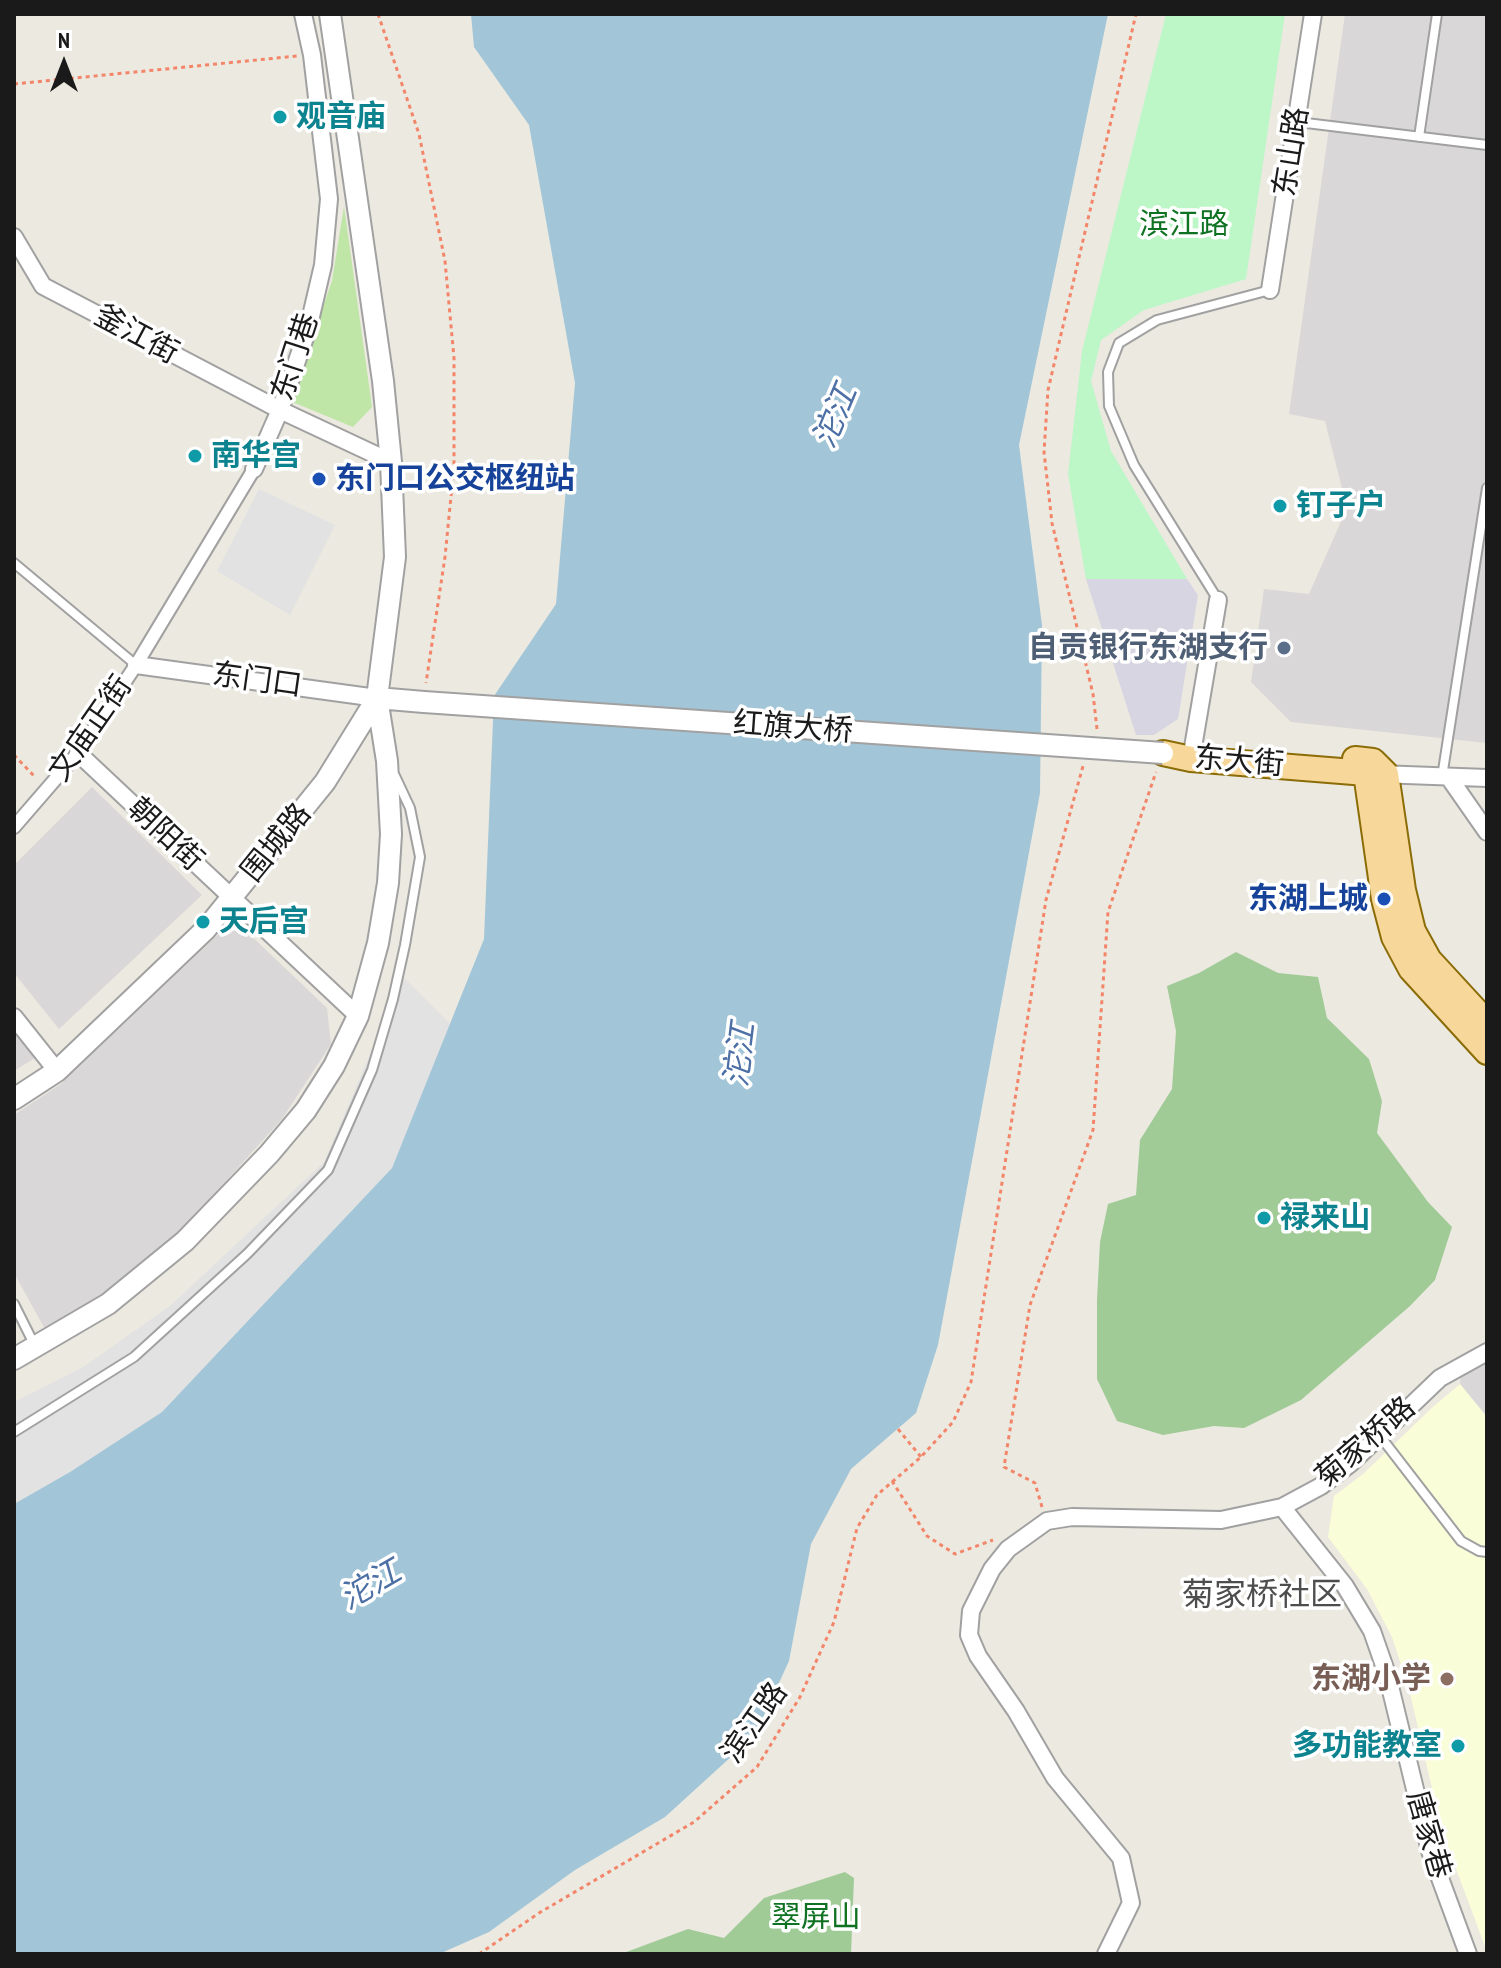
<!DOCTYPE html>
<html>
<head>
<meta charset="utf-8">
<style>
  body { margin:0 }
  #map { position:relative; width:1501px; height:1968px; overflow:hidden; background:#ece9e0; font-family:"PT Sans Narrow",sans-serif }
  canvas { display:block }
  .frame { position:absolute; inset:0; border:16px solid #1a1a1a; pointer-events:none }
  .north { position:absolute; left:24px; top:24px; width:80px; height:80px; -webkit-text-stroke:6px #fff; paint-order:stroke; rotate:0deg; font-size:22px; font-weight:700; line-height:32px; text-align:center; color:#1a1a1a }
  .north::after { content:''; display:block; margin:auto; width:28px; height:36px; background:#1a1a1a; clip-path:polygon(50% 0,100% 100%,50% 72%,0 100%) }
</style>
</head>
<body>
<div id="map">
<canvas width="1501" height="1968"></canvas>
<div class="frame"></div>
<div class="north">N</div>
</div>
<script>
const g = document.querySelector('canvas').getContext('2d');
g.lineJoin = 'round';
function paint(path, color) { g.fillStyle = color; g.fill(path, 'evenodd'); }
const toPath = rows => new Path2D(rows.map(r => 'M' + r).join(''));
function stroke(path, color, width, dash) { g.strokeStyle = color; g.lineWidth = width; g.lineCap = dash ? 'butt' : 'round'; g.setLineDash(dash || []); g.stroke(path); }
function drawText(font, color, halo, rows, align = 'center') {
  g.font = font + ' "PT Sans Narrow","Noto Sans SC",sans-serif'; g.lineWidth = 7; g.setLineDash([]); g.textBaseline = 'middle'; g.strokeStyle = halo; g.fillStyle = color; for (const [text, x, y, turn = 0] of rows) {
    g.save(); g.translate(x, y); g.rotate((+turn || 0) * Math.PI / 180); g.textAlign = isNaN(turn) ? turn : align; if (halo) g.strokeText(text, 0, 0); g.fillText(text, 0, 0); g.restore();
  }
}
const residential = toPath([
  [1345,14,1487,14,1487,743,1291,722,1251,682,1264,589,1309,594,1347,508,1325,421,1289,414],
  [92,787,202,895,59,1029,14,973,14,865],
  [223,930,246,931,327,1008,331,1044,282,1119,170,1243,105,1295,46,1331,14,1273,14,1115,61,1084],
  [14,1032,35,1058,14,1071],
  [1487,1352,1487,1417,1460,1384,1462,1365]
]);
const education = toPath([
  [1460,1384,1487,1417,1487,1952,1442,1831,1409,1689,1392,1637,1367,1589,1328,1537,1334,1496,1363,1474,1434,1406]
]);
const grass = toPath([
  [344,206,372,407,353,427,290,401,332,281]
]);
const forest = toPath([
  [1236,952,1278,973,1318,977,1327,1018,1369,1059,1382,1101,1377,1133,1428,1202,1452,1227,1435,1280,1410,1306,1301,1400,1244,1428,1214,1426,1163,1435,1117,1421,1097,1379,1097,1300,1100,1242,1108,1204,1136,1195,1140,1140,1172,1089,1176,1031,1167,986,1199,973],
  [845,1872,854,1878,851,1954,621,1954,688,1929,724,1938,764,1898]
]);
const park = toPath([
  [1166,14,1285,14,1246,279,1144,310,1101,340,1091,381,1111,451,1187,579,1086,579,1068,474,1082,351]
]);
const parking = toPath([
  [259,489,335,525,290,615,217,571],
  [403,977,450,1024,392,1168,162,1412,70,1472,14,1504,14,1402,85,1366,171,1305,324,1162]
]);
const plaza = toPath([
  [1086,579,1187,579,1198,595,1178,719,1154,735,1136,735]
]);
const water = toPath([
  [471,14,1108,14,1019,445,1042,625,1040,793,938,1345,916,1413,851,1469,811,1544,789,1661,755,1735,665,1817,575,1870,489,1932,439,1954,14,1954,14,1504,70,1472,162,1412,392,1168,484,939,494,696,556,604,575,383,529,125,474,47]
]);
const path = toPath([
  [378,14,419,134,445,261,454,358,454,466,445,557,426,683],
  [14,84,297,56],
  [1097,729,1093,694,1052,523,1044,452,1048,390,1136,14],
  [14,755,36,778],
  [898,1429,921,1457],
  [892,1481,927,1536,955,1554,993,1540],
  [1042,1507,1035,1483,1004,1467,1030,1305,1093,1130,1108,912,1156,772],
  [479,1954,539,1913,694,1822,757,1767,800,1697,834,1622,857,1528,877,1495,921,1457,953,1422,971,1382,1046,900,1083,766]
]);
const service = toPath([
  [1298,122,1487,145],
  [1419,137,1437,14],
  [14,563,136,665],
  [1218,600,1134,465,1109,406,1108,372,1119,343,1157,320,1270,290],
  [1442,777,1487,488],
  [14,1304,35,1346],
  [14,1432,134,1357,247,1254,328,1170,372,1070,393,999,405,945,420,857,410,808,395,776],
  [1380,1436,1461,1541,1479,1551,1487,1552]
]);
const pedestrian = toPath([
  [14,827,78,753,136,665,254,469]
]);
const minor = toPath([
  [14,237,43,286,280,410,391,462],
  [1270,290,1313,14],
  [254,469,280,410,308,329,323,265,329,199,312,55,303,14],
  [136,665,377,698],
  [78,753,358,1016],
  [1191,759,1218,600],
  [1379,774,1487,778],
  [1450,779,1487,832],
  [14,1017,57,1071],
  [1282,1507,1345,1586,1372,1631,1387,1674,1430,1851,1468,1954],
  [1106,1954,1131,1903,1121,1858,1055,1778,1016,1711,978,1656,969,1635,971,1611,992,1569,1008,1549,1047,1521,1072,1517,1221,1520,1282,1507,1321,1486,1351,1463,1440,1378,1487,1352]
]);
const tertiary = toPath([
  [377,698,424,702],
  [14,1099,57,1071,206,929,325,782,377,698],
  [14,1359,108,1304,185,1241,269,1154,306,1110,334,1066,358,1016,378,943,388,883,391,834,387,761,377,698,395,557,391,462,383,381,330,14]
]);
const primary = toPath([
  [1163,753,1191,759,1366,773,1384,899,1394,937,1411,969,1487,1052],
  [1355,759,1373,761,1386,774,1403,890,1413,931,1429,960,1487,1023]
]);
const tertiaryBridge = toPath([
  [424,702,1163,753]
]);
const markers = [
  [280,117,8,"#0f9aa8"],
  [195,456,8,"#0f9aa8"],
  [319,479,8,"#1a4fb4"],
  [1280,506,8,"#0f9aa8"],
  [1284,648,8,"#5c6f8a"],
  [1384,899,8,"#1a4fb4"],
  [203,922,8,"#0f9aa8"],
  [1264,1218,8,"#0f9aa8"],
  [1447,1679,8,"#8d6e63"],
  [1458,1746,8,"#0f9aa8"]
];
const cultureNames = [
  ["观音庙",296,117],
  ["南华宫",211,456],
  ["钉子户",1296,506],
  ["天后宫",219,922],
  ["禄来山",1280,1218],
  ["多功能教室",1442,1746,"right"]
];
const streetNames = [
  ["东山路",1292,152,-81],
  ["釜江街",136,335,28],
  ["东门巷",296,357,-72],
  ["东门口",257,681,8],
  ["红旗大桥",793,728,4],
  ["文庙正街",91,729,-55],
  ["东大街",1239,762,5],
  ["朝阳街",165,835,43],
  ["围城路",277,843,-51],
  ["菊家桥路",1366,1443,-41],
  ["滨江路",755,1723,-55],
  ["唐家巷",1428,1835,74]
];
const parkNames = [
  ["滨江路",1184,225],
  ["翠屏山",816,1918]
];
const transitNames = [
  ["东门口公交枢纽站",335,479],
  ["东湖上城",1368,899,"right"]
];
const serviceNames = [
  ["自贡银行东湖支行",1268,648]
];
const educationNames = [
  ["东湖小学",1431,1679]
];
const waterNames = [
  ["沱江",836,417,-67],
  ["沱江",741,1055,-83],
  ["沱江",371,1586,-30]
];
const neighbourhoodNames = [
  ["菊家桥社区",1262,1596]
];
paint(residential, '#d9d7d7');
paint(education, '#f9fdd8');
paint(grass, '#bfe5a7');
paint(forest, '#a0ca96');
paint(park, '#bdf6c7');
paint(parking, '#e2e2e2');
paint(plaza, '#d6d5e1');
paint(water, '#a2c6d8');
stroke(service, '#a1a1a1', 12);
stroke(pedestrian, '#a1a1a1', 16);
stroke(minor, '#a1a1a1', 20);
stroke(tertiary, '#a1a1a1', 24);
stroke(primary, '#8b6c06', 28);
stroke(path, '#f3866a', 3, [4, 4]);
stroke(service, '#fff', 8);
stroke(pedestrian, '#fff', 12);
stroke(minor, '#fff', 16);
stroke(tertiary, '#fff', 20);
stroke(primary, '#f7d89a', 24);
stroke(tertiaryBridge, '#a1a1a1', 24, []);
stroke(tertiaryBridge, '#fff', 20);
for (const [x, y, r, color] of markers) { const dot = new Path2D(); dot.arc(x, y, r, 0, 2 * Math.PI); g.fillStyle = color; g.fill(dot); stroke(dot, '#fff', 3); }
drawText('bold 30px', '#0d838f', '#fff', cultureNames, 'left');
drawText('30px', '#1a1a1a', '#fff', streetNames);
drawText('30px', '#0f7222', '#fff', parkNames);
drawText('bold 30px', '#164399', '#fff', transitNames, 'left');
drawText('bold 30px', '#4e5e75', '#fff', serviceNames, 'right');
drawText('bold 30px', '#785e54', '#fff', educationNames, 'right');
drawText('italic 32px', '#4c6fa5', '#fff', waterNames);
drawText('32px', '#4d4d4d', '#fff', neighbourhoodNames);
</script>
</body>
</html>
